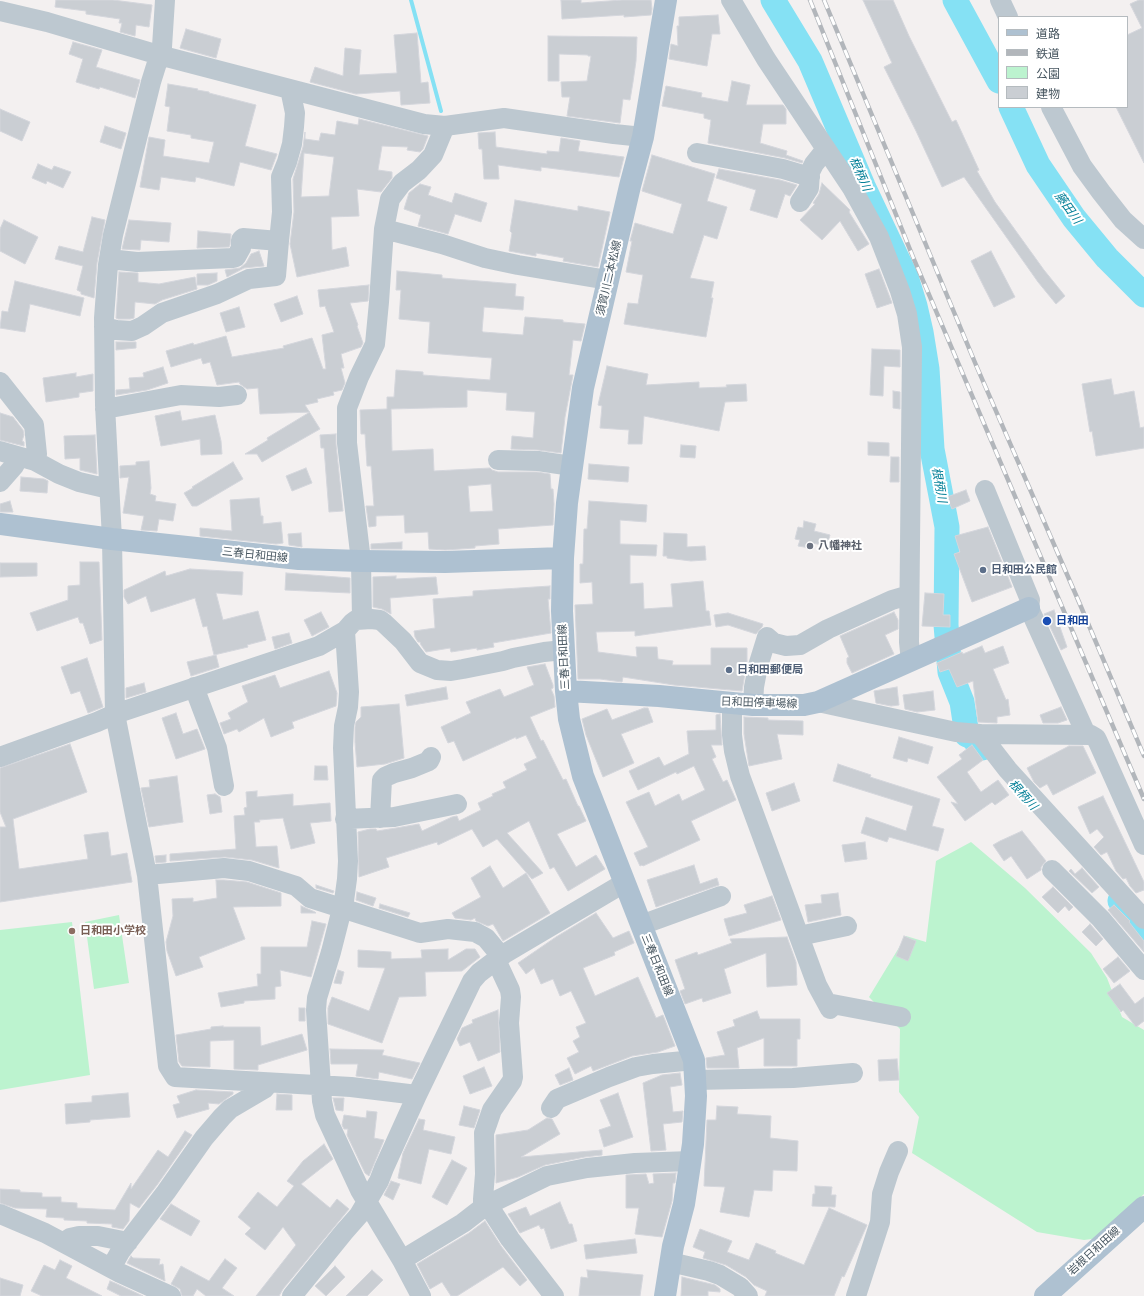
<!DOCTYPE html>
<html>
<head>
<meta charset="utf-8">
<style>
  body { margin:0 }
  #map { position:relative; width:1144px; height:1296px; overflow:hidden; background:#f3f0f0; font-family:Quicksand,"Noto Sans JP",sans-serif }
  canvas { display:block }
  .legend { position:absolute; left:998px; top:16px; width:130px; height:92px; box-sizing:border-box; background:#fff; border:1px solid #b5bbbf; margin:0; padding:5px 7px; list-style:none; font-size:12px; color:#46555f }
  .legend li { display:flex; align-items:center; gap:8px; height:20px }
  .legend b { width:20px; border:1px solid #b5bbbf }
</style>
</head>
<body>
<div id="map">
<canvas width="1144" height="1296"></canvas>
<ul class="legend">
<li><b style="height:5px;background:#aec1d1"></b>道路</li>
<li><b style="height:5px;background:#b2b6bb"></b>鉄道</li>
<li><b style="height:11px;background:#bcf3cf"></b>公園</li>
<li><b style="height:11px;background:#caced3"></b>建物</li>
</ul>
</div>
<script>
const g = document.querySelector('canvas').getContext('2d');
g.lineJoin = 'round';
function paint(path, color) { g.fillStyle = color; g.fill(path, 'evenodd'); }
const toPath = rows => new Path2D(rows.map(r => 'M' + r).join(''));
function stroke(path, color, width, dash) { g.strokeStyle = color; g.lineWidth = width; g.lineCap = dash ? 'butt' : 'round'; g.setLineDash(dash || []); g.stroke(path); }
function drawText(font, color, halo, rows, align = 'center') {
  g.font = font + ' Quicksand,"Noto Sans JP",sans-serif'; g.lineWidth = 4; g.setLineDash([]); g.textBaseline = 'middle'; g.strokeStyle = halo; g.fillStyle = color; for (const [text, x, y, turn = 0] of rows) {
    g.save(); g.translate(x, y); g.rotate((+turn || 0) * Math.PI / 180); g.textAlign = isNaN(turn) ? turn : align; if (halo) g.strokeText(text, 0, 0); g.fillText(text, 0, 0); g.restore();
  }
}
const green = toPath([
  [971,842,1025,888,1091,953,1107,978,1122,1017,1144,1030,1144,1194,1099,1238,1084,1240,1037,1232,912,1153,919,1117,899,1092,900,1029,869,997,906,936,926,942,936,861],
  [119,915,129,983,94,989,85,922],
  [72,922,90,1075,0,1090,0,930]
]);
const stream = toPath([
  [411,0,441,111]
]);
const river = toPath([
  [773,0,810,61,863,186,906,277,915,306,921,332,927,369,932,449,947,527,946,625,950,672,962,702,967,735,972,737,982,748],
  [955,0,999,81],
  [1011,107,1038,165,1074,218,1107,258,1144,295],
  [1120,901,1144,932]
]);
const building = toPath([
  [56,0,113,0,152,5,149,27,136,25,135,36,120,32,122,23,119,23,120,19,86,14,86,11,55,7,56,0],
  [561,0,581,0,581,3,622,0,651,0,652,9,651,15,624,17,624,15,562,19,561,0],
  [863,0,893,0,909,36,952,122,956,120,979,170,977,171,995,202,1044,270,1065,296,1056,304,1038,282,964,177,942,187,916,131,884,67,892,63,863,0],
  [1139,0,1144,0,1144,163,1116,107,1127,107,1127,35,1142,28,1130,4,1139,0],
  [718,15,720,34,712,34,707,66,669,59,671,44,678,46,677,26,679,26,679,17,718,15],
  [186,29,221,39,216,58,180,48,186,29],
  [417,33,421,83,428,82,430,103,401,105,400,91,356,94,310,82,315,67,343,76,345,48,361,50,359,75,397,73,394,35,417,33],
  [548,36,637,37,636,61,633,82,630,100,623,99,620,123,567,116,570,97,562,97,561,82,587,81,591,56,588,56,588,55,559,54,559,81,548,81,548,36],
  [73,42,102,50,96,67,140,80,135,98,100,87,99,89,76,82,83,59,69,54,73,42],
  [732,81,750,85,746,105,783,105,786,109,786,124,763,124,760,143,787,151,786,155,803,161,802,163,785,158,708,143,711,120,704,118,704,114,662,106,666,86,702,93,701,97,728,102,732,81],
  [168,84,198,89,197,90,209,92,209,93,256,105,245,146,277,154,271,170,240,162,234,186,196,177,195,182,161,177,159,190,140,187,149,137,165,140,163,156,209,163,214,142,191,138,191,135,167,131,170,107,165,106,168,84],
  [0,109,30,122,22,141,0,131,0,109],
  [359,119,428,136,423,149,420,152,407,150,408,147,382,146,378,170,392,172,392,178,381,192,357,189,359,216,331,217,332,250,346,247,349,266,297,277,290,244,294,212,293,179,303,147,305,132,305,139,319,141,321,133,335,135,337,121,358,125,359,119],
  [304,153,334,157,329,196,301,197,304,153],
  [105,126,126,133,121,149,100,142,105,126],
  [495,132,496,147,547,154,547,151,559,152,561,138,580,141,578,151,624,157,619,177,541,167,541,171,498,165,499,179,484,179,482,149,479,149,478,133,495,132],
  [652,155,715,174,707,201,727,207,717,239,704,235,690,278,714,282,711,298,713,298,706,337,624,324,628,303,638,304,643,275,626,272,632,241,630,241,635,223,673,234,682,204,642,191,652,155],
  [38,164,52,170,54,166,71,172,63,188,47,181,46,184,32,178,38,164],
  [719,169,780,180,797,185,790,196,785,194,777,218,750,210,756,190,716,178,719,169],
  [822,183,850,210,849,212,869,244,858,251,840,221,822,240,800,220,815,204,813,203,819,194,822,183],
  [420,184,431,187,428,195,452,203,455,193,487,203,481,222,455,214,448,234,418,226,421,215,404,209,409,193,420,184],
  [515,200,578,211,578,206,610,212,598,267,563,261,564,258,536,253,536,256,509,251,512,233,510,231,515,200],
  [92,217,105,220,97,263,94,298,81,294,81,292,77,290,83,266,55,259,59,246,83,252,92,217],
  [4,220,38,237,25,264,0,251,0,229,4,220],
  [129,220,171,223,169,242,141,240,140,250,122,249,129,220],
  [198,231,231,234,230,245,229,247,197,248,198,231],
  [259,251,264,266,244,268,227,277,225,270,240,268,246,263,251,254,259,251],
  [991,251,1015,297,994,307,971,261,991,251],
  [879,269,892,303,877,308,865,274,879,269],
  [397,271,442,275,442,278,516,284,515,296,524,297,523,310,484,307,482,331,483,332,523,335,525,317,563,320,563,322,585,324,581,341,573,340,569,375,573,375,565,417,561,453,538,450,511,449,512,436,533,438,535,412,506,410,507,393,467,390,467,407,391,409,392,451,433,449,434,471,490,468,492,470,498,472,537,472,550,474,551,489,553,489,554,504,553,525,498,529,499,544,475,546,475,548,445,550,429,549,428,532,405,533,404,515,376,516,376,526,369,527,366,506,374,506,371,466,367,466,365,434,361,434,360,410,387,409,387,397,394,397,396,370,423,372,423,375,490,380,492,358,428,353,430,322,399,319,401,290,396,290,397,271],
  [491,484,493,511,470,512,468,486,491,484],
  [119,272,138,273,138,282,159,284,195,277,197,289,162,300,155,304,135,302,134,318,130,319,118,319,116,318,119,272],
  [217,273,217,281,208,285,197,285,197,274,217,273],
  [15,281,84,298,80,316,30,304,25,332,0,328,2,311,8,312,15,281],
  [369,285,368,301,350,303,358,325,357,326,363,343,361,347,341,354,344,368,341,368,345,383,342,390,333,392,334,395,317,399,318,402,305,405,320,429,262,462,257,454,245,454,268,440,267,438,310,412,260,414,258,388,247,389,240,384,239,382,217,385,210,362,203,364,201,358,171,367,166,351,193,343,194,345,226,336,232,357,284,348,283,346,312,338,323,369,326,369,322,335,334,332,325,306,320,307,318,290,369,285],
  [297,296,303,314,281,322,274,304,297,296],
  [239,307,245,327,226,332,220,313,239,307],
  [116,342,136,342,136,348,116,350,116,342],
  [872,349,900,350,900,367,884,366,883,396,870,395,872,349],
  [607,366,648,374,646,385,699,382,699,388,727,387,726,385,746,384,747,401,725,402,719,431,644,416,642,444,628,444,629,430,600,428,602,406,598,405,607,366],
  [163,367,168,383,147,390,116,395,116,390,130,389,129,378,144,377,143,373,163,367],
  [76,373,76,377,93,374,93,391,79,393,79,397,46,402,43,378,76,373],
  [1111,379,1114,395,1134,391,1140,428,1144,427,1144,448,1096,456,1092,431,1090,432,1082,384,1111,379],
  [893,391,900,392,900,409,893,408,893,391],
  [180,411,182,421,215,415,221,441,222,454,201,455,200,439,161,446,155,416,180,411],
  [0,413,13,417,23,430,24,435,22,441,24,442,24,446,0,440,0,413],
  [336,434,336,444,343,511,329,512,324,448,321,448,320,435,336,434],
  [95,435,97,474,80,470,80,458,65,459,64,436,95,435],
  [868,442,889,443,889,456,868,455,868,442],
  [681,445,696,446,695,458,680,457,681,445],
  [891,457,899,457,899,482,890,482,891,457],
  [149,461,151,488,150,494,156,496,155,501,176,504,173,521,159,519,157,531,141,530,144,516,123,513,129,477,120,478,120,466,136,465,136,462,149,461],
  [233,462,243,479,197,506,192,506,184,493,193,488,192,487,233,462],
  [589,464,629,467,628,482,588,479,589,464],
  [306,468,312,483,292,491,286,476,306,468],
  [21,477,44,479,48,481,47,493,20,491,21,477],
  [966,490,970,501,952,509,947,497,966,490],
  [259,498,261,516,263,516,263,524,281,522,283,543,276,544,200,536,200,528,232,531,230,500,259,498],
  [10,501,13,512,0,512,0,504,10,501],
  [589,501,647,505,646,522,620,520,620,544,657,545,656,556,630,555,630,584,643,583,644,609,673,607,671,584,703,581,706,611,709,611,711,625,635,636,635,631,596,632,598,652,637,657,636,647,657,647,658,659,673,661,672,665,711,665,711,648,747,648,747,662,742,691,674,685,623,677,622,682,600,679,578,679,575,605,593,604,592,582,580,583,580,564,583,564,584,529,587,529,589,501],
  [804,521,816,524,814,531,830,535,827,546,812,543,810,548,798,546,800,540,795,539,798,527,803,528,804,521],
  [988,527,1012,587,972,602,954,554,960,552,955,536,988,527],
  [301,533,302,547,289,545,288,534,301,533],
  [664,533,687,534,687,547,705,546,706,560,691,561,667,558,667,556,663,556,664,533],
  [402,542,402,549,371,549,371,544,402,542],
  [80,562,99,562,102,640,90,644,83,623,80,623,78,617,37,631,30,613,68,600,68,586,80,585,80,562],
  [0,563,37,563,37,576,0,577,0,563],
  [190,569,243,572,242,595,216,593,223,620,258,611,266,640,247,645,248,647,214,655,207,626,203,627,195,598,151,612,146,596,128,604,124,597,124,590,165,571,166,576,190,569],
  [286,573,350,578,350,593,285,590,286,573],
  [396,576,396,579,436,577,438,594,390,598,391,614,382,609,373,607,373,577,396,576],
  [550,586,550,599,548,599,551,633,493,643,494,647,477,650,477,648,451,652,450,648,426,652,421,645,420,642,418,642,415,637,414,631,435,628,433,599,473,596,473,591,550,586],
  [925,593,944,594,943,615,950,615,950,627,922,626,925,593],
  [1054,610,1067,647,1061,650,1044,614,1054,610],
  [321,612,329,627,312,636,304,620,321,612],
  [894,612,898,620,898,629,885,635,894,654,852,673,847,663,847,658,849,657,840,636,894,612],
  [728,613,763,624,762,627,756,634,728,625,716,627,714,615,728,613],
  [289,633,292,643,275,649,272,637,289,633],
  [982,646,985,653,1003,646,1009,663,993,669,1006,700,1008,699,1010,715,997,717,997,723,978,722,973,681,957,687,949,669,940,672,937,663,962,652,963,654,982,646],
  [216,655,219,667,191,676,187,662,216,655],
  [87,658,103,707,88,713,80,691,71,694,61,667,87,658],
  [545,664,553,685,553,688,551,689,554,696,555,707,530,717,541,741,543,740,563,780,566,779,578,806,579,806,586,821,557,834,576,867,596,855,605,869,568,891,554,867,550,869,529,821,507,833,543,873,532,879,497,839,483,847,472,829,438,845,437,842,386,858,389,867,359,877,358,832,370,829,376,829,377,831,396,828,419,824,422,831,452,817,457,816,459,821,481,810,478,803,493,796,492,794,506,788,503,782,527,770,524,764,537,758,526,735,516,739,516,737,463,761,454,741,448,743,441,727,471,713,466,702,500,689,504,697,534,685,527,667,545,664],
  [329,671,337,693,336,706,292,722,294,728,271,737,264,718,239,732,237,729,224,734,220,723,231,719,228,713,248,702,242,686,275,675,280,688,329,671],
  [144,683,146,692,126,698,126,688,144,683],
  [446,687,448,699,407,706,405,695,446,687],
  [897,687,899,705,891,706,876,703,874,691,897,687],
  [933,691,935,710,917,712,905,709,903,695,933,691],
  [399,704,404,758,385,764,357,767,355,742,355,727,356,722,361,717,361,707,399,704],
  [1061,707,1067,720,1058,723,1043,723,1040,715,1061,707],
  [644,708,648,708,653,722,621,734,634,763,603,777,586,735,582,719,607,709,612,720,644,708],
  [176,713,183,734,197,729,205,749,176,759,162,718,176,713],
  [720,714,722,745,711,745,716,757,712,759,723,782,727,780,736,800,691,821,700,840,643,866,642,865,640,866,634,853,648,847,626,802,649,792,655,806,679,794,682,801,705,790,694,766,677,774,676,772,638,790,629,771,659,757,664,766,689,754,687,731,716,730,716,715,720,714],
  [744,717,768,718,768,720,803,721,803,735,777,734,782,759,749,766,744,734,744,717],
  [899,737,933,747,928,764,908,758,907,762,893,758,899,737],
  [70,744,87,792,13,819,19,869,88,859,84,835,108,832,111,856,127,853,132,882,0,902,0,827,6,827,0,812,0,768,70,744],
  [972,745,983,760,967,772,981,792,998,780,1009,795,995,805,992,802,965,821,951,802,958,804,937,777,962,759,959,755,972,745],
  [1069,746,1083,746,1096,773,1053,795,1047,784,1040,788,1034,782,1027,768,1069,746],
  [838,764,871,775,870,777,911,790,940,799,932,826,944,829,938,851,889,837,887,842,861,833,866,817,906,831,913,806,833,781,838,764],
  [315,766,327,766,328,780,314,780,315,766],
  [177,776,183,822,149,827,141,788,150,787,149,780,177,776],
  [794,783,800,801,772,811,766,793,794,783],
  [257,791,257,797,293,794,293,806,330,803,331,821,310,823,315,843,291,849,283,818,259,820,260,822,254,822,256,847,277,846,279,868,252,860,225,857,170,861,170,854,236,849,234,816,245,815,244,808,247,807,246,792,257,791],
  [215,794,220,797,222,812,210,814,207,795,215,794],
  [1103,796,1144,882,1144,890,1136,893,1130,886,1126,878,1123,879,1116,871,1107,852,1101,855,1094,847,1104,837,1097,829,1090,834,1078,807,1103,796],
  [1022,831,1046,861,1041,867,1041,870,1027,879,1011,856,1004,861,993,845,1000,841,1022,831],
  [865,842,867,859,845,862,842,845,865,842],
  [166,855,166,862,156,863,155,856,166,855],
  [694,865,700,884,717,878,719,885,656,907,647,880,694,865],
  [490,866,503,888,526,873,550,913,503,941,493,924,488,926,476,921,475,918,471,920,455,918,452,913,481,897,471,878,490,866],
  [1082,868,1099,887,1092,893,1069,871,1071,869,1075,874,1082,868],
  [216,880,224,880,247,882,281,893,281,906,233,907,245,939,199,957,203,967,176,976,167,951,166,942,173,916,172,899,193,898,193,902,217,898,216,880],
  [316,885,334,891,333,893,316,888,316,885],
  [1053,887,1073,907,1069,911,1065,906,1058,913,1042,897,1053,887],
  [357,892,376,898,373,906,356,900,357,892],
  [838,893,841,915,808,922,805,905,822,903,821,895,838,893],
  [772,896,781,920,729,936,724,919,747,913,744,905,772,896],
  [380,904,410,913,408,917,379,908,380,904],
  [1114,905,1130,921,1129,922,1144,941,1144,952,1108,910,1114,905],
  [301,906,315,912,316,913,301,913,301,906],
  [596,913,613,938,629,931,634,943,614,952,615,955,583,968,595,996,638,977,656,1018,663,1015,675,1046,658,1052,632,1056,593,1071,591,1066,575,1074,567,1058,579,1052,573,1041,580,1037,576,1027,586,1023,571,991,560,996,553,979,541,984,534,968,526,974,518,963,556,937,596,913],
  [312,921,326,924,311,977,280,970,281,986,275,987,275,999,244,1001,244,1003,221,1007,218,993,258,986,257,974,261,974,261,947,307,947,312,921],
  [1090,924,1103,939,1096,946,1082,932,1090,924],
  [904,936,916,941,908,961,896,956,904,936],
  [787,937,796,962,797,985,767,987,766,953,724,969,731,993,703,1002,702,998,685,1004,680,991,685,989,675,960,697,952,698,955,732,943,730,939,787,937],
  [448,949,448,960,466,949,475,949,480,957,462,971,425,972,426,996,399,997,382,1043,328,1024,328,1008,332,997,369,1011,370,1009,385,968,358,967,358,950,391,952,391,959,422,958,421,950,448,949],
  [1118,957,1130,971,1114,983,1103,969,1118,957],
  [338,970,344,972,341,984,334,983,338,970],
  [1120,984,1135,1004,1144,997,1144,1021,1136,1027,1123,1010,1121,1012,1107,993,1120,984],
  [299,1008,305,1008,305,1021,299,1021,299,1008],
  [498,1010,500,1052,478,1061,470,1042,460,1046,457,1039,462,1028,473,1023,472,1020,498,1010],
  [757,1011,760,1019,800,1019,800,1039,797,1039,797,1066,764,1066,764,1038,737,1048,739,1068,707,1068,706,1058,725,1055,717,1032,735,1026,733,1020,757,1011],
  [223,1026,223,1027,260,1027,261,1046,302,1034,307,1050,258,1065,258,1070,234,1069,234,1040,210,1041,210,1067,182,1066,179,1062,176,1035,211,1029,211,1027,223,1026],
  [330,1049,384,1050,382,1055,420,1063,412,1079,379,1072,378,1079,356,1076,358,1064,331,1064,330,1049],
  [897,1059,899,1080,879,1081,878,1060,897,1059],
  [484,1067,492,1086,470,1094,463,1076,484,1067],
  [569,1068,573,1080,560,1085,555,1075,569,1068],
  [680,1073,682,1085,670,1087,673,1112,683,1111,682,1122,663,1124,666,1150,651,1151,643,1083,662,1075,680,1073],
  [196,1090,233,1092,233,1094,219,1104,208,1103,209,1109,177,1118,173,1105,180,1103,177,1096,196,1090],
  [128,1093,130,1117,90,1120,90,1122,66,1124,65,1104,92,1102,92,1096,128,1093],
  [618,1093,633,1137,604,1147,599,1130,611,1126,600,1100,618,1093],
  [277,1094,292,1095,292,1110,276,1110,277,1094],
  [333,1098,344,1098,343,1111,336,1110,333,1098],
  [464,1106,480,1110,474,1128,459,1125,464,1106],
  [717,1106,738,1107,737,1114,771,1116,770,1138,798,1141,797,1171,773,1170,772,1191,754,1190,749,1217,720,1212,725,1187,704,1186,707,1120,716,1120,717,1106],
  [367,1111,377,1112,374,1138,384,1140,369,1176,365,1173,347,1135,348,1129,344,1129,342,1125,344,1115,366,1118,367,1111],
  [547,1118,552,1119,560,1134,521,1157,602,1150,602,1155,585,1157,545,1165,518,1177,496,1183,496,1135,528,1130,547,1118],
  [419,1119,425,1120,423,1130,455,1137,451,1154,429,1149,421,1184,398,1178,403,1153,419,1119],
  [185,1131,192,1135,157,1185,139,1208,130,1203,129,1221,123,1229,112,1227,112,1224,87,1223,87,1221,64,1220,64,1218,46,1217,47,1209,15,1208,0,1203,0,1189,20,1190,20,1192,42,1193,42,1197,61,1197,61,1202,77,1203,77,1208,115,1210,131,1183,131,1189,158,1150,168,1157,185,1131],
  [324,1144,333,1159,301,1184,330,1208,337,1199,349,1209,283,1289,279,1296,256,1296,296,1245,283,1227,265,1250,245,1234,251,1228,238,1217,258,1192,277,1207,294,1186,287,1181,303,1161,324,1144],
  [452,1160,467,1168,447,1205,432,1197,452,1160],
  [676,1173,675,1183,673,1183,672,1201,662,1237,635,1234,639,1208,626,1208,626,1175,646,1174,649,1184,654,1183,653,1174,676,1173],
  [391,1181,400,1184,393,1200,384,1195,391,1181],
  [815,1186,832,1187,831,1195,836,1195,835,1207,812,1206,813,1194,815,1194,815,1186],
  [560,1202,569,1224,572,1224,577,1241,551,1249,544,1228,541,1229,539,1225,520,1233,508,1214,526,1207,530,1216,560,1202],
  [171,1204,200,1221,191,1236,160,1219,171,1204],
  [829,1208,867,1225,844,1277,842,1276,834,1296,765,1296,767,1291,754,1285,746,1277,726,1265,703,1258,705,1252,693,1247,700,1229,732,1241,727,1252,749,1260,756,1243,776,1251,775,1253,804,1265,829,1208],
  [485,1221,501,1246,527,1280,520,1286,503,1267,457,1296,451,1296,442,1282,430,1289,417,1264,469,1233,485,1221],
  [635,1239,637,1253,586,1259,584,1245,635,1239],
  [131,1256,133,1258,160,1259,159,1265,163,1264,165,1281,127,1263,131,1256],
  [225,1259,237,1268,222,1288,234,1296,206,1296,197,1289,193,1296,182,1296,180,1289,171,1284,181,1266,209,1281,225,1259],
  [60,1260,72,1266,66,1278,102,1296,42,1296,31,1291,44,1265,55,1270,60,1260],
  [335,1266,345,1277,326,1296,315,1286,335,1266],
  [372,1270,383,1280,367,1296,346,1296,372,1270],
  [587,1270,643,1275,640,1296,579,1296,581,1277,588,1278,587,1270],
  [682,1277,715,1285,720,1289,720,1292,708,1291,708,1296,681,1296,682,1277],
  [0,1278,23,1285,20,1296,0,1296,0,1278],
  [110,1281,115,1283,143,1296,121,1296,107,1289,110,1281]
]);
const minor = toPath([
  [165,0,162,47,151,82,113,235,108,265,104,318,105,405,112,539,115,714,147,875,168,1066,175,1077,351,1087,417,1095],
  [731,0,766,59,852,188,879,237,900,291,907,314,912,347,909,642,910,652,912,660],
  [1000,0,1008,17],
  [0,11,47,22,159,55,424,124,445,126,504,118,614,134,643,137],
  [1051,107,1082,166,1101,192,1123,220,1144,239],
  [697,153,783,169,810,177],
  [800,202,809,188,810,172,814,164,822,154],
  [384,229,442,244,485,258,518,265,608,280],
  [109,259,137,262,233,258,236,257,241,248,241,240,243,238,279,241,282,212,281,177,287,162,292,144,294,127,295,113,290,89],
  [104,327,116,330,132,331,143,326,162,313,217,294,249,279,276,276,279,241],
  [0,382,34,425,37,454,35,461],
  [105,409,181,395,219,397,237,395],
  [0,451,35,461,59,474,79,482,109,489],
  [498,460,538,461,572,466],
  [0,482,14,466,19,457],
  [985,490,1030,600,1029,608,1086,734],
  [362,619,361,561,347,443,347,408,359,377,375,344,379,302,384,229,390,199,402,183,419,170,433,155,445,126],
  [345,631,349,692,348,707,344,726,343,748,348,861,347,879,344,901,331,952,317,998,316,1010,322,1101,325,1115,360,1190,402,1260,421,1296],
  [194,687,217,748,224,786],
  [818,702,956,732,980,734,1091,735,1096,738,1098,742,1144,845],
  [732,703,732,735,734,751,740,776,817,985,830,1009],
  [753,705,754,687,758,666,767,637,774,643,786,646,800,645,828,629,892,600,909,595],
  [980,734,1008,770,1144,919],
  [0,757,97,722,115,714,319,646,345,631,352,623,356,620,371,619,380,620,384,623,403,641,420,663,437,670,451,671,463,669,503,661,513,658,544,652,564,650],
  [380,818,382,780,385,777,394,773,412,768,429,761,431,757],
  [345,819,394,817,457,804],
  [1052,870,1101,919,1144,970],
  [147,875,224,868,249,871,296,886,310,898,420,933,448,929,475,932,486,938,501,956],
  [641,925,721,896],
  [799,936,847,926],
  [827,1003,901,1017],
  [695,1080,793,1078,853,1073],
  [551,1108,557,1099,609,1077,636,1067,653,1064,694,1060],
  [488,1205,510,1239,554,1296],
  [485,1206,483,1203,483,1199,485,1174,484,1133,492,1110,512,1081,513,1077,509,1023,511,997,510,990,496,960],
  [0,1214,45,1233,120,1273,171,1296],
  [64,1242,70,1238,79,1236,98,1236,128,1242],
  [402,1260,463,1223,485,1206,547,1176,587,1168,635,1163,691,1161],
  [670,1262,709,1271,720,1275,740,1287,748,1296],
  [111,1268,120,1252,166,1192,204,1138,222,1117,230,1109,264,1089,269,1083],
  [292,1296,344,1232,359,1215,379,1181,384,1168,417,1095,472,981,479,973,504,954,624,883],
  [856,1296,880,1222,882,1194,889,1172,898,1151]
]);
const major = toPath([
  [0,524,112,539,299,559,361,561,445,562,563,558],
  [566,691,659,696,753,705,804,705,818,702,1029,608],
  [665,1296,673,1246,684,1204,693,1144,696,1096,694,1060,583,776,569,719,566,691,562,611,563,558,567,503,583,388,630,186,643,137,666,0],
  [1045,1296,1144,1207]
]);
const rail = toPath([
  [810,0,913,257,1144,799],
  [824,0,976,365,1079,602,1144,756]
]);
const markers = [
  [810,546,4,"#6b7280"],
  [983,570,4,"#5c6f8a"],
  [1047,621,5,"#1a4fb4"],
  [729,670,4,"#5c6f8a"],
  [72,931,4,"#8d6e63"]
];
const streetNames = [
  ["須賀川二本松線",609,278,-77],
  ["三春日和田線",255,555,6],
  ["三春日和田線",564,657,-93],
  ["日和田停車場線",759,703,2],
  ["三春日和田線",657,965,68],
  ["岩根日和田線",1094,1251,-42]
];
const worshipNames = [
  ["八幡神社",818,546]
];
const serviceNames = [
  ["日和田公民館",991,570],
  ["日和田郵便局",737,670]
];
const transitNames = [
  ["日和田",1056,621]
];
const educationNames = [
  ["日和田小学校",80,931]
];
const waterNames = [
  ["根柄川",860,174,66],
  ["藤田川",1068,208,54],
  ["根柄川",939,485,80],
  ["根柄川",1023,795,48]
];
paint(green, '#bcf3cf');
stroke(stream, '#85e1f4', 4);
stroke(river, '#85e1f4', 25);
paint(building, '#caced3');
stroke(building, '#d4d6dc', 1);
stroke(minor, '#bdc8d0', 20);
stroke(major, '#aec1d1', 22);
stroke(rail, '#b2b6bb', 4.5);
stroke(rail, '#fff', 3, [9]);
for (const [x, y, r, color] of markers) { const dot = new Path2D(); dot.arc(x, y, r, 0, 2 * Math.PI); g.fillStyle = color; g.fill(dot); stroke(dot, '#fff', 1.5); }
drawText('11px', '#46555f', '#fff', streetNames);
drawText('bold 11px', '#5b616d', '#fff', worshipNames, 'left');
drawText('bold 11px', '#4e5e75', '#fff', serviceNames, 'left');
drawText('bold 11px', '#164399', '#fff', transitNames, 'left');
drawText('bold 11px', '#785e54', '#fff', educationNames, 'left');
drawText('italic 12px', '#037f97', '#fff', waterNames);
</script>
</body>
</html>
